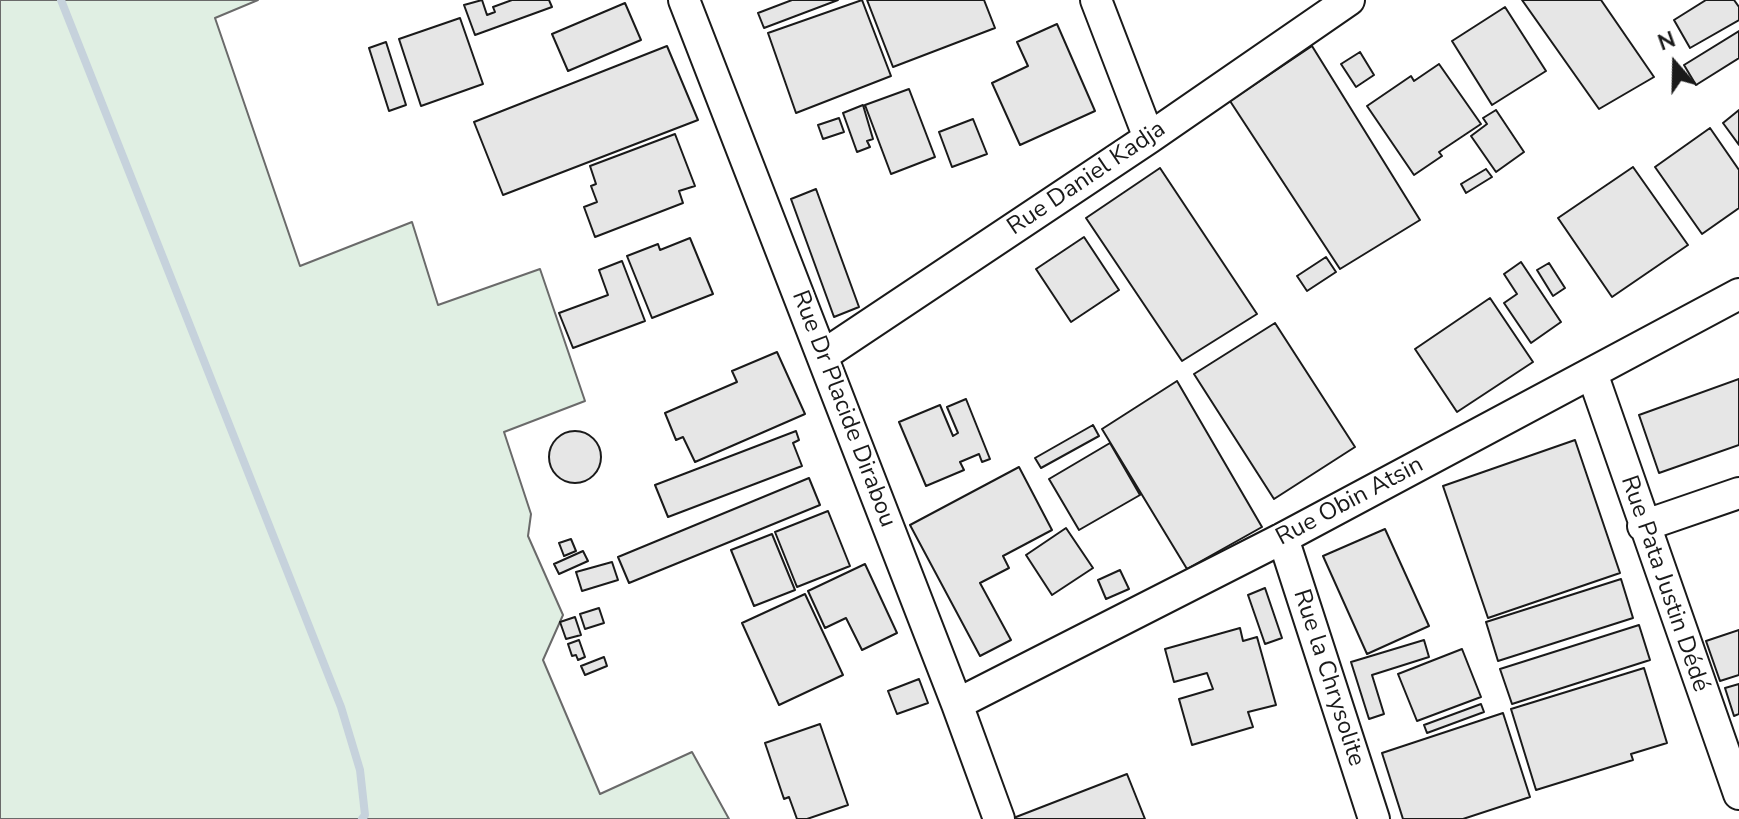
<!DOCTYPE html>
<html>
<head>
<meta charset="utf-8">
<style>
  body { margin:0 }
  #map { position:relative; width:1739px; height:819px; overflow:hidden; background:#fff; font-family:"Nunito Sans",sans-serif }
  canvas { display:block }
  .north { position:absolute; left:1635px; top:24px; width:80px; height:80px; -webkit-text-stroke:6px #fff; paint-order:stroke; rotate:340deg; font-size:22px; font-weight:700; line-height:32px; text-align:center; color:#1a1a1a }
  .north::after { content:''; display:block; margin:auto; width:28px; height:36px; background:#1a1a1a; clip-path:polygon(50% 0,100% 100%,50% 72%,0 100%) }
</style>
</head>
<body>
<div id="map">
<canvas width="1739" height="819"></canvas>
<div class="north">N</div>
</div>
<script>
const g = document.querySelector('canvas').getContext('2d');
g.lineJoin = 'round';
function paint(path, color) { g.fillStyle = color; g.fill(path, 'evenodd'); }
const toPath = rows => new Path2D(rows.map(r => 'M' + r).join(''));
function stroke(path, color, width, dash) { g.strokeStyle = color; g.lineWidth = width; g.lineCap = dash ? 'butt' : 'round'; g.setLineDash(dash || []); g.stroke(path); }
function drawText(font, color, halo, rows, align = 'center') {
  g.font = font + ' "Nunito Sans",sans-serif'; g.lineWidth = 6; g.setLineDash([]); g.textBaseline = 'middle'; g.strokeStyle = halo; g.fillStyle = color; for (const [text, x, y, turn = 0] of rows) {
    g.save(); g.translate(x, y); g.rotate((+turn || 0) * Math.PI / 180); g.textAlign = isNaN(turn) ? turn : align; if (halo) g.strokeText(text, 0, 0); g.fillText(text, 0, 0); g.restore();
  }
}
const green = toPath([
  [0,0,258,0,215,18,300,266,412,222,438,305,540,269,585,401,504,432,531,514,528,536,563,615,543,660,600,794,692,752,729,819,0,819,0,0]
]);
const stream = toPath([
  [61,0,341,707,360,770,365,815,362,819]
]);
const building = toPath([
  [482,0,487,15,495,12,493,7,512,0,549,0,552,7,475,35,464,5,482,0],
  [792,0,838,0,764,28,758,13,792,0],
  [862,0,891,76,796,113,768,33,862,0],
  [867,0,984,0,995,28,893,67,867,0],
  [1522,0,1601,0,1654,77,1599,109,1522,0],
  [1706,0,1734,0,1739,7,1739,20,1690,48,1674,20,1706,0],
  [625,3,641,40,568,71,552,34,625,3],
  [1505,7,1546,71,1492,105,1452,41,1505,7],
  [460,18,483,84,421,106,399,39,460,18],
  [1057,24,1095,111,1020,145,992,83,1028,66,1017,42,1057,24],
  [1739,31,1739,58,1696,85,1684,65,1739,31],
  [386,42,406,105,389,111,369,48,386,42],
  [667,46,698,120,503,195,474,122,667,46],
  [1312,46,1420,220,1340,269,1230,101,1312,46],
  [1360,52,1374,75,1356,87,1341,64,1360,52],
  [1439,64,1481,124,1439,152,1442,156,1414,175,1367,106,1411,76,1414,81,1439,64],
  [909,89,935,157,891,174,865,105,909,89],
  [863,105,873,139,867,141,870,147,857,152,843,113,863,105],
  [1496,110,1524,152,1496,172,1471,136,1487,124,1483,118,1496,110],
  [1739,110,1739,145,1723,123,1739,110],
  [839,118,844,132,823,139,818,125,839,118],
  [973,119,987,154,952,167,939,132,973,119],
  [1710,128,1739,170,1739,208,1702,234,1655,167,1710,128],
  [675,134,695,186,679,191,683,203,595,237,584,207,597,202,591,186,596,184,590,166,675,134],
  [1633,167,1688,245,1612,297,1558,218,1633,167],
  [1160,168,1257,314,1182,361,1086,218,1160,168],
  [1486,169,1492,177,1466,193,1461,184,1486,169],
  [816,189,859,307,834,317,791,199,816,189],
  [1084,237,1119,290,1071,322,1036,269,1084,237],
  [690,238,713,294,652,318,627,256,658,244,660,250,690,238],
  [1326,257,1336,272,1307,291,1297,276,1326,257],
  [622,261,645,321,573,348,559,313,608,295,599,270,622,261],
  [1521,262,1561,322,1531,343,1504,303,1517,294,1504,274,1521,262],
  [1549,263,1565,288,1553,296,1537,270,1549,263],
  [1490,298,1533,362,1457,412,1415,349,1490,298],
  [1275,323,1355,447,1274,499,1194,374,1275,323],
  [777,352,805,414,695,462,683,437,676,440,665,413,737,382,732,371,777,352],
  [1739,379,1739,445,1659,473,1639,415,1739,379],
  [1177,381,1262,527,1187,569,1102,429,1177,381],
  [966,399,990,459,982,462,979,454,960,462,964,470,926,486,899,422,940,405,953,436,958,433,947,407,966,399],
  [1093,425,1099,436,1041,468,1035,458,1093,425],
  '549 457a26 26 0 1 1 52 0a26 26 0 1 1-52 0Z',
  [796,431,799,440,793,443,802,466,668,517,655,485,796,431],
  [1575,440,1620,573,1488,618,1443,486,1575,440],
  [1110,443,1140,495,1079,530,1049,479,1110,443],
  [1019,467,1052,530,1003,556,1009,568,980,583,1011,640,980,656,910,525,1019,467],
  [809,478,820,505,629,583,618,557,809,478],
  [828,511,850,566,797,587,775,532,828,511],
  [1066,528,1093,568,1052,595,1026,555,1066,528],
  [1385,529,1429,626,1367,654,1323,556,1385,529],
  [772,534,795,590,754,606,731,550,772,534],
  [571,539,576,551,564,556,559,543,571,539],
  [583,551,588,561,559,574,554,564,583,551],
  [612,562,618,580,582,591,576,572,612,562],
  [865,564,897,633,862,650,846,618,825,628,808,591,865,564],
  [1120,570,1129,589,1106,599,1098,580,1120,570],
  [1621,579,1633,618,1498,661,1486,622,1621,579],
  [1265,588,1282,638,1265,644,1248,595,1265,588],
  [805,594,843,675,779,705,742,623,805,594],
  [599,608,604,623,585,629,580,614,599,608],
  [575,617,581,635,566,639,560,622,575,617],
  [1639,625,1650,660,1512,704,1500,669,1639,625],
  [1240,628,1243,641,1257,637,1276,705,1248,712,1253,727,1192,745,1179,699,1213,689,1207,673,1174,682,1165,649,1240,628],
  [1739,630,1739,675,1720,681,1706,641,1739,630],
  [579,640,585,657,578,660,576,655,572,656,568,644,579,640],
  [1424,640,1429,657,1372,675,1384,714,1369,719,1351,662,1424,640],
  [1462,649,1481,697,1417,721,1398,674,1462,649],
  [604,657,607,666,585,675,581,666,604,657],
  [1644,668,1667,743,1631,754,1633,760,1536,790,1511,709,1644,668],
  [919,679,928,703,897,714,888,691,919,679],
  [1739,684,1739,714,1734,716,1725,688,1739,684],
  [1481,704,1484,712,1427,733,1424,725,1481,704],
  [1503,713,1530,797,1463,819,1403,819,1382,753,1503,713],
  [820,724,848,805,807,819,797,819,789,797,784,799,765,743,820,724],
  [1127,774,1145,819,1017,819,1016,817,1127,774]
]);
const minor = toPath([
  [684,0,957,704,999,819],
  [1096,0,1149,138],
  [822,356,1149,138,1349,0],
  [1592,373,1739,794],
  [1643,526,1739,493],
  [1283,538,1374,819],
  [957,704,1283,538,1739,294]
]);
const streetNames = [
  ["Rue Daniel Kadja",1087,179,-34],
  ["Rue Dr Placide Dirabou",843,409,69],
  ["Rue Obin Atsin",1350,502,-28],
  ["Rue Pata Justin Dédé",1664,584,71],
  ["Rue la Chrysolite",1328,678,72]
];
paint(green, '#e0efe3');
stroke(green, '#6a6a6a', 2);
stroke(stream, '#c6d2dc', 8);
paint(building, '#e6e6e6');
stroke(building, '#1a1a1a', 2);
stroke(minor, '#1a1a1a', 34);
stroke(minor, '#fff', 30);
drawText('24px', '#1a1a1a', '#fff', streetNames);
</script>
</body>
</html>
